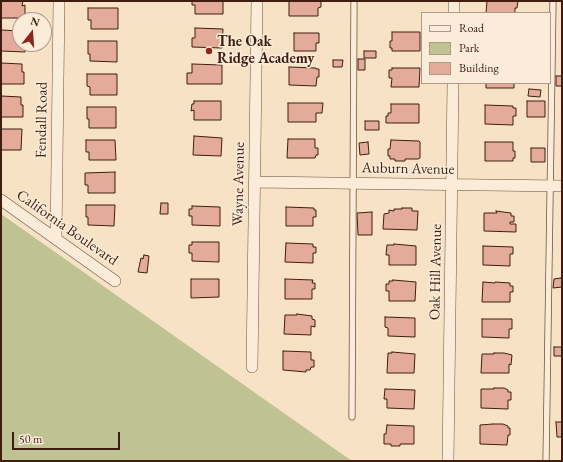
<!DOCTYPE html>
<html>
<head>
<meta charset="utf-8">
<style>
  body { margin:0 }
  #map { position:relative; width:563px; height:462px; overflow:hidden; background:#f8e2c5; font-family:"EB Garamond",serif }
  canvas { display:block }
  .frame { position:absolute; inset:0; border:2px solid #3f1e11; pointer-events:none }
  .legend { position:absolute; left:421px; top:12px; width:130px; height:72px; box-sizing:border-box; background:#faecd9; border:1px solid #af9a89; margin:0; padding:5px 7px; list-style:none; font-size:12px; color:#3f1e11 }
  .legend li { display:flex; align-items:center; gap:8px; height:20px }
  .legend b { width:20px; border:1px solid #af9a89 }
  .north { position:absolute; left:12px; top:12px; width:40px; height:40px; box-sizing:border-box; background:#faecd9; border:1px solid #af9a89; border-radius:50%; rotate:17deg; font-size:11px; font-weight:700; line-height:16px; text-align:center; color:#3f1e11 }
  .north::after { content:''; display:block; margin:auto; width:14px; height:18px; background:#8f2418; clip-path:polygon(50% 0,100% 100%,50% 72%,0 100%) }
  .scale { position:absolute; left:12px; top:432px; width:108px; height:18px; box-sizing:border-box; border:2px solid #3f1e11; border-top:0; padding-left:5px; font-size:12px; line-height:14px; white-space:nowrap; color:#3f1e11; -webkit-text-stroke:3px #faecd9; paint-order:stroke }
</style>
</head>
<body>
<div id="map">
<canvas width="563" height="462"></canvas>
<div class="frame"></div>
<ul class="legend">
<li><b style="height:5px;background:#faecd9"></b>Road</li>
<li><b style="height:11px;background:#bfc394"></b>Park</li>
<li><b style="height:11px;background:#e4ab9b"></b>Building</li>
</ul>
<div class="north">N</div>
<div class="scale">50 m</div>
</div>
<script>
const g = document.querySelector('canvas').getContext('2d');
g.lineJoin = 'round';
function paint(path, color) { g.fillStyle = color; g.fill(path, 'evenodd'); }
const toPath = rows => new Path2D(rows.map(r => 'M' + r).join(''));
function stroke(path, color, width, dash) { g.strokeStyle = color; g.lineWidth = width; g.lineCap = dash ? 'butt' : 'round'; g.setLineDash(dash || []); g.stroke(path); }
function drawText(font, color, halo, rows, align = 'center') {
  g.font = font + ' "EB Garamond",serif'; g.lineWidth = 3; g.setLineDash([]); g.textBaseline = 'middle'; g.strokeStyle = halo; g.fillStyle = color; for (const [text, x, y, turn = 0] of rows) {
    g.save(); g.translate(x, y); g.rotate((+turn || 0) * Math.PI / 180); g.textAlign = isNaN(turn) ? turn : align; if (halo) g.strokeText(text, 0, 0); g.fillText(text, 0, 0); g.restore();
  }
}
const green = toPath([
  [1,214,352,461,1,461]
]);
const building = toPath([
  [1,1,23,1,22,6,25,5,25,18,1,18,1,1],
  [192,1,223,1,223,14,195,14,195,5,192,5,192,1],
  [289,1,321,1,321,7,318,8,318,16,289,16,289,1],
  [487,1,518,1,517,8,515,8,515,13,486,13,487,1],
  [88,8,118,8,118,29,91,29,91,20,88,20,88,8],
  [195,28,223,29,222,48,192,47,192,38,195,38,195,28],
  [1,30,20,31,20,44,25,44,25,52,1,51,1,30],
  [392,32,420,32,420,51,392,51,392,48,390,48,390,41,392,41,392,32],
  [294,33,319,33,319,43,316,43,316,51,294,51,294,33],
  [88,41,117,41,117,62,90,61,90,54,88,54,88,41],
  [364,51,376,51,376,58,364,58,364,51],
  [358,59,365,59,365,70,358,70,358,59],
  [333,60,343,60,342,67,333,67,333,60],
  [1,63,22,64,22,72,24,72,24,84,1,84,1,63],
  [192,64,222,65,222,84,187,84,187,73,192,73,192,64],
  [289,67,316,68,316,69,319,69,319,77,317,77,316,86,289,85,289,67],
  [392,68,420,68,419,87,391,87,392,78,389,78,389,70,392,70,392,68],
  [87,74,117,74,117,95,90,95,90,87,87,86,87,74],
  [556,76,562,76,562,86,556,86,556,76],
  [486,83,514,83,514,88,486,88,486,83],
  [529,89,541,90,540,97,528,96,529,89],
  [1,96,21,97,21,105,23,105,23,117,1,117,1,96],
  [194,101,221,101,221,120,194,120,194,110,191,111,192,104,194,104,194,101],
  [527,101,545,101,545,117,527,117,527,101],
  [288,103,323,103,322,113,316,113,316,122,288,122,288,103],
  [391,104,419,104,419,123,386,123,386,116,388,116,388,113,391,113,391,104],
  [485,105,513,106,513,108,516,108,516,116,513,116,513,125,485,124,485,105],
  [87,107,116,107,116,128,89,128,89,119,87,119,87,107],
  [365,121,379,121,379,130,365,130,365,121],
  [1,129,22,129,21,150,1,150,1,129],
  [194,136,222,138,221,156,193,155,194,136],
  [288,139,315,139,315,148,318,148,318,155,316,155,315,158,287,158,288,139],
  [86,140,115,140,116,160,89,160,89,152,86,152,86,140],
  [391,140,419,141,420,142,420,158,418,159,405,159,405,161,395,161,395,159,390,159,390,156,388,156,388,149,390,149,391,140],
  [368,142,369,154,360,155,359,143,368,142],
  [485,142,513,142,513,151,515,151,515,158,513,158,513,161,485,161,485,142],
  [531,148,545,148,545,162,531,162,531,148],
  [115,172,115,193,88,193,88,185,85,185,85,173,115,172],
  [161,203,168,203,168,214,160,214,161,203],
  [86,205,115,205,114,226,88,225,88,217,86,217,86,205],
  [192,206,220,207,220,226,192,225,192,216,189,216,189,209,192,209,192,206],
  [286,207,314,208,314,210,316,210,316,217,313,217,313,226,286,226,286,207],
  [402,208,412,208,412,211,418,211,417,230,383,229,384,214,389,213,389,210,394,211,394,209,402,209,402,208],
  [496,211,511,213,511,216,514,216,514,222,510,222,510,224,516,224,516,232,484,231,484,213,497,213,496,211],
  [372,212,372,235,358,235,357,213,372,212],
  [192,242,219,242,219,262,192,261,192,253,189,253,189,245,192,245,192,242],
  [286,243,313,244,313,247,316,247,316,253,313,253,313,263,285,262,286,243],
  [394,244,416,246,416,265,389,265,389,255,386,255,387,245,394,245,394,244],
  [483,246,513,247,513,254,510,254,510,266,483,265,483,246],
  [144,255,149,256,147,273,138,272,141,258,143,259,144,255],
  [561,278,562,280,562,287,553,288,554,279,561,278],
  [191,279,219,279,219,297,191,298,191,279],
  [285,279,313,280,312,283,315,283,315,289,312,289,312,299,285,299,285,279],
  [393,280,416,282,415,301,389,301,389,291,386,291,386,284,389,284,389,281,393,281,393,280],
  [483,282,495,283,495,282,510,283,510,286,513,286,513,292,510,292,510,302,482,302,483,282],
  [297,314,312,316,312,319,315,320,315,327,311,326,311,335,284,334,285,315,297,315,297,314],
  [385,317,415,318,415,337,388,336,388,328,385,327,385,317],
  [482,319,512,319,512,329,509,329,509,338,482,337,482,319],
  [554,347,562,347,562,356,554,356,554,347],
  [283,351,311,352,311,360,314,360,314,367,311,367,310,370,306,370,306,372,283,370,283,351],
  [392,352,415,354,414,373,387,373,388,353,392,353,392,352],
  [494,353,504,353,512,355,511,365,509,364,509,373,481,373,482,354,494,354,494,353],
  [494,388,504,388,508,390,508,392,511,392,511,400,508,400,508,409,481,408,481,389,494,389,494,388],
  [385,389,415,390,414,409,387,408,387,399,384,399,385,389],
  [556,422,562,422,562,437,557,437,556,422],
  [493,424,503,424,508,426,508,428,510,428,510,435,508,435,507,445,480,444,480,425,493,424],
  [387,425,414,426,414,444,400,444,400,446,391,446,391,444,384,444,384,434,386,434,387,425]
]);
const lane = toPath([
  [352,417,354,1],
  [546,461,553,1]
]);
const street = toPath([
  [454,13,454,1],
  [254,182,562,186],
  [1,200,115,281],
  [56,239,59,1],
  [252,367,257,1],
  [448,461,453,83]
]);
const markers = [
  [209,51,4,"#8f2418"]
];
const poiNames = [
  ["The Oak",217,42],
  ["Ridge Academy",217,59]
];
const streetNames = [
  ["Fendall Road",42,120,-89],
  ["Auburn Avenue",408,169,1],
  ["Wayne Avenue",239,184,-89],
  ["California Boulevard",67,228,35],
  ["Oak Hill Avenue",436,272,-89]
];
paint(green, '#bfc394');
paint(building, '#e4ab9b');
stroke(building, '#3f1e11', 1);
stroke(lane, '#6d4f3e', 7);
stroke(street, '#6d4f3e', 12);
stroke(lane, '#faecd9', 5.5);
stroke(street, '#faecd9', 11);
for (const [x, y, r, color] of markers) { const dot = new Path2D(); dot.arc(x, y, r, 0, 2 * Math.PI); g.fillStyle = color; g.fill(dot); stroke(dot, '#faecd9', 1.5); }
drawText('bold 15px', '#3f1e11', '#faecd9', poiNames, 'left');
drawText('15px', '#3f1e11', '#faecd9', streetNames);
</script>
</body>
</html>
